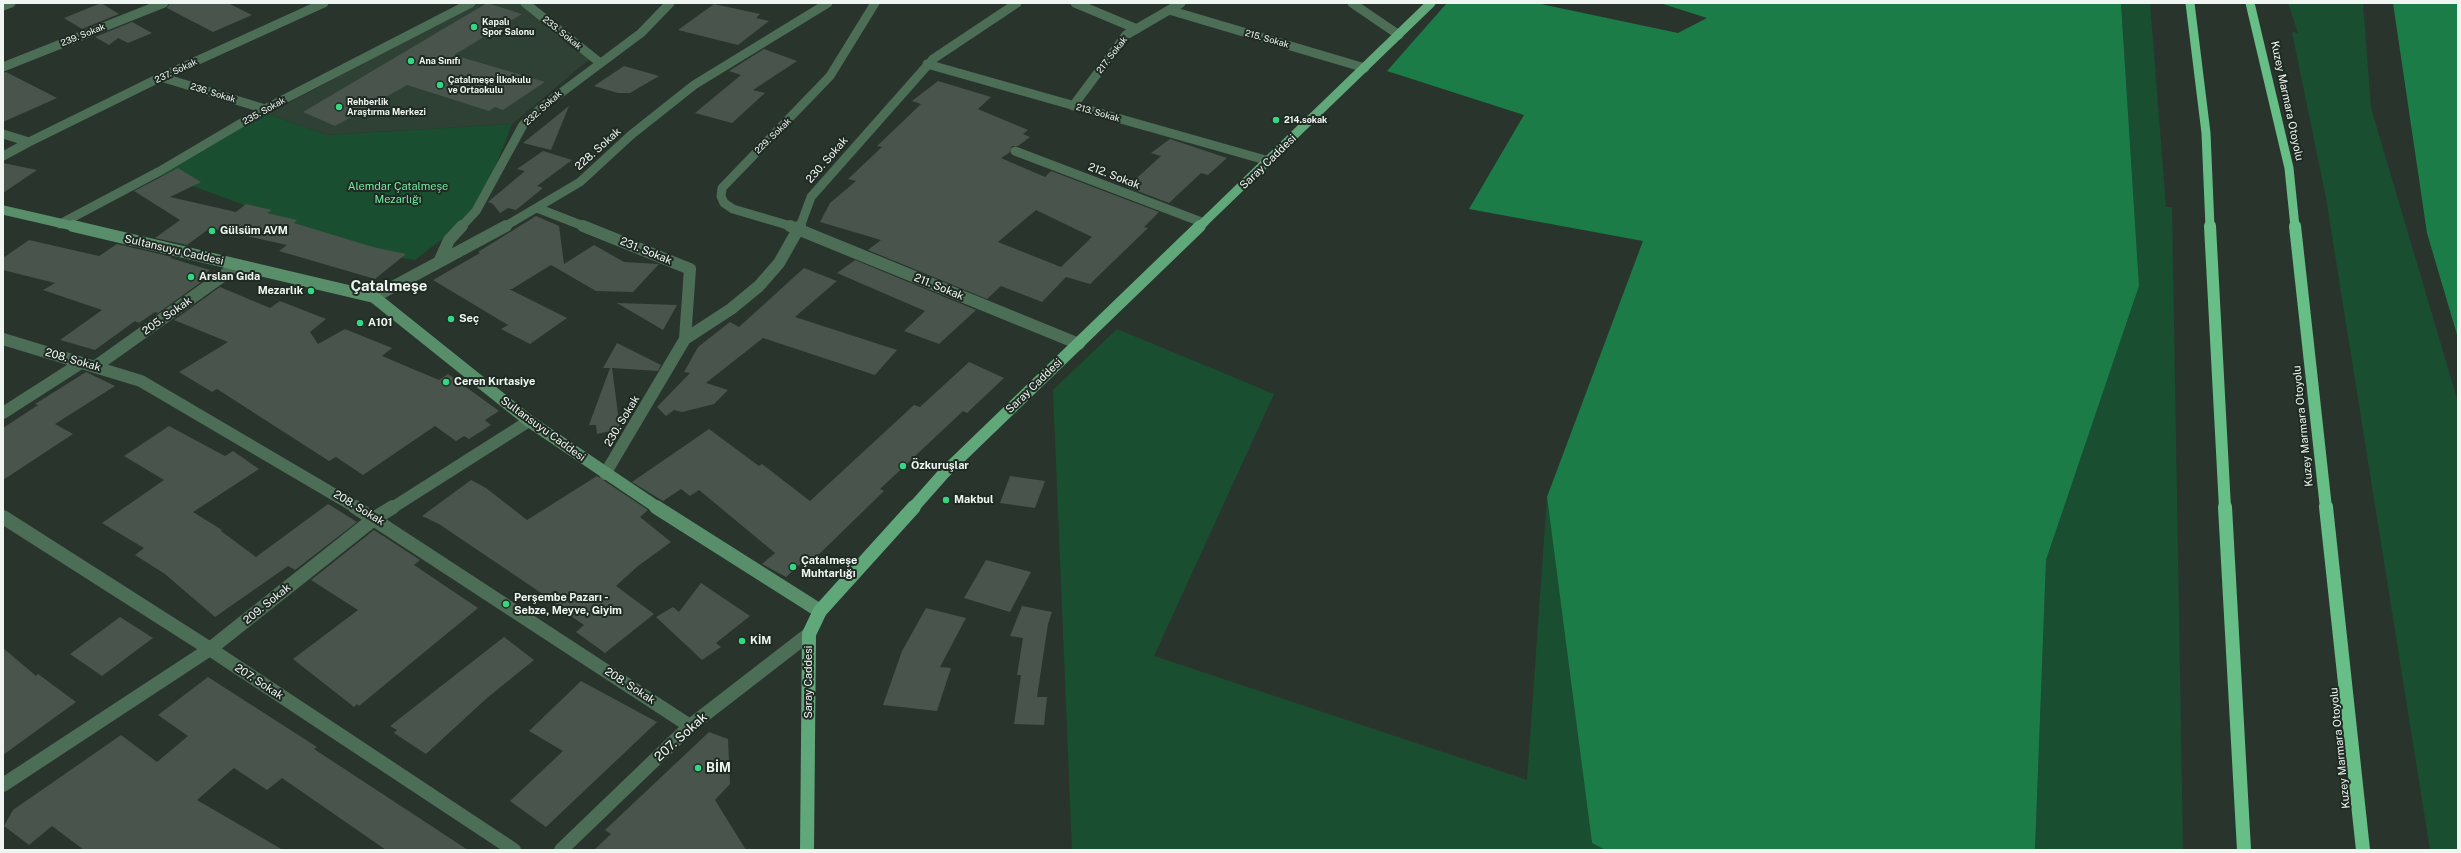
<!DOCTYPE html>
<html>
<head>
<meta charset="utf-8">
<style>
  body { margin:0 }
  #map { position:relative; width:2461px; height:853px; overflow:hidden; background:#29352c; font-family:"Public Sans",sans-serif }
  canvas { display:block }
  .frame { position:absolute; inset:0; border:4px solid #eff6f1; pointer-events:none }
</style>
</head>
<body>
<div id="map">
<canvas width="2461" height="853"></canvas>
<div class="frame"></div>
</div>
<script>
const g = document.querySelector('canvas').getContext('2d');
g.lineJoin = 'round';
function paint(path, color) { g.fillStyle = color; g.fill(path, 'evenodd'); }
const toPath = rows => new Path2D(rows.map(r => 'M' + r).join(''));
function stroke(path, color, width, dash) { g.strokeStyle = color; g.lineWidth = width; g.lineCap = dash ? 'butt' : 'round'; g.setLineDash(dash || []); g.stroke(path); }
function drawText(font, color, halo, rows, align = 'center') {
  g.font = font + ' "Public Sans",sans-serif'; g.lineWidth = 4; g.setLineDash([]); g.textBaseline = 'middle'; g.strokeStyle = halo; g.fillStyle = color; for (const [text, x, y, turn = 0] of rows) {
    g.save(); g.translate(x, y); g.rotate((+turn || 0) * Math.PI / 180); g.textAlign = isNaN(turn) ? turn : align; if (halo) g.strokeText(text, 0, 0); g.fillText(text, 0, 0); g.restore();
  }
}
const built = toPath([
  [477,3,521,3,592,57,512,124,327,135,268,114]
]);
const green = toPath([
  [2121,3,2150,3,2166,207,2172,207,2183,850,2035,850,2046,560,2139,286],
  [2288,3,2363,3,2371,108,2458,402,2458,850,2430,850,2326,198,2292,32,2298,33],
  [268,114,327,135,512,124,478,211,415,260,378,254,157,173],
  [1117,329,1274,394,1154,656,1527,780,1547,497,1592,843,1605,850,1072,850,1053,390]
]);
const forest = toPath([
  [1447,3,1536,3,1678,33,1707,18,1660,3,2121,3,2139,286,2046,560,2035,850,1605,850,1592,843,1547,497,1643,241,1469,209,1524,115,1387,71],
  [2393,3,2458,3,2458,338,2427,233]
]);
const building = toPath([
  [101,3,119,14,82,29,64,18],
  [170,3,228,3,252,15,213,32,167,8],
  [487,3,522,14,454,55,545,82,503,110,495,107,489,111,407,85,335,126,303,112],
  [714,4,760,14,756,18,769,21,738,45,678,30],
  [132,22,152,33,128,43,118,38,109,45,95,37],
  [764,49,797,61,753,90,765,93,732,123,695,113,741,75,729,71],
  [624,66,659,76,630,93,618,93,594,86],
  [6,72,57,98,3,122,3,73],
  [938,81,991,97,978,109,1028,130,1023,134,1030,137,1018,146,1012,146,1009,153,1001,158,1045,177,1051,171,1159,212,1144,227,1148,228,1090,284,1066,277,1042,302,1001,286,987,299,868,250,881,240,820,222,830,203,856,181,848,179,882,147,877,146,921,104,912,101],
  [1036,210,1092,237,1061,267,998,242],
  [569,106,551,150,523,143],
  [1170,139,1227,158,1208,175,1201,173,1169,203,1127,187,1161,156,1151,153],
  [543,151,572,160,537,186,543,188,516,210,508,208,500,213,493,204,488,202,525,171,517,169],
  [3,163,37,170,3,193],
  [178,168,201,182,170,197,236,212,246,204,272,210,267,213,297,220,294,223,373,247,406,254,375,279,279,251,287,245,210,228,187,245,155,238,180,220,134,191],
  [536,216,559,226,564,264,594,245,624,262,659,264,633,292,596,291,551,265,512,289,509,289,567,318,530,344,501,329,508,325,433,280,480,253,478,252],
  [29,240,99,256,117,244,172,257,170,258,210,270,199,278,204,280,158,313,155,312,139,323,135,321,95,350,60,340,102,310,43,290,55,283,3,270,3,258],
  [855,260,976,310,939,344,904,331,925,311,837,273],
  [804,268,837,281,795,317,897,350,875,375,763,338,706,383,728,390,714,404,682,412,674,410,666,416,657,407,690,373,684,372,698,347,730,322,739,327],
  [220,287,270,308,280,301,326,319,310,332,318,344,345,329,392,348,382,356,439,380,448,374,499,411,485,420,491,425,469,439,464,436,456,441,435,426,363,475,336,457,329,461,217,389,212,392,179,372,228,342,174,320],
  [617,303,677,305,663,330],
  [617,343,661,365,658,371,612,368,620,429,597,434,596,425,589,425,610,368,603,368],
  [969,362,1004,378,967,413,963,411,880,489,884,491,812,561,807,558,786,577,762,564,775,553,699,490,690,496,681,489,663,501,632,482,709,429,759,466,762,464,810,501,914,405,920,407],
  [86,372,115,386,55,424,73,434,3,480,3,428,38,405,35,404],
  [169,426,225,456,233,451,259,469,193,512,222,530,221,531,256,557,328,504,357,522,295,570,288,566,215,617,165,574,135,555,144,548,102,523,164,480,124,456],
  [597,476,648,510,640,517,671,542,638,566,616,586,654,614,605,653,576,632,584,625,555,605,556,603,439,524,422,516,471,480,486,488,527,520],
  [1010,476,1045,481,1035,508,1000,503],
  [374,530,420,560,414,565,478,608,359,706,357,704,354,707,293,659,358,610,311,580],
  [986,560,1031,572,1010,612,964,598],
  [701,583,750,616,716,643,721,647,702,660,656,617,673,607,679,612],
  [1022,606,1052,612,1048,624,1037,697,1047,697,1044,725,1014,724,1021,675,1017,675,1023,638,1010,636],
  [926,608,966,618,940,667,951,668,937,711,883,705,902,651],
  [120,617,153,638,102,676,70,654],
  [504,637,534,660,487,698,426,754,394,733,397,730,390,726],
  [3,648,36,676,38,674,76,702,3,755],
  [208,677,317,747,314,749,468,850,386,850,282,778,267,790,234,768,197,800,283,850,84,850,52,826,29,845,4,826,13,810,121,735,157,762,188,736,158,715],
  [581,681,657,722,546,827,510,801,563,751,529,731],
  [709,732,728,739,730,784,715,800,746,850,594,850,611,834,605,830]
]);
const streetFar2 = toPath([
  [525,3,599,62],
  [1075,3,1137,29],
  [1352,3,1399,35],
  [3,6,11,3],
  [1169,10,1365,68],
  [927,64,1269,161],
  [3,67,164,3],
  [161,77,265,109],
  [1073,106,1126,35,1181,3],
  [3,134,29,142,3,156],
  [29,142,161,77,324,3],
  [1015,151,1204,223],
  [537,208,586,227],
  [60,224,160,171,265,109,471,3],
  [461,227,476,211,523,125,542,107,641,33,670,3],
  [504,227,580,182,631,135,694,85,828,3],
  [794,227,733,209,724,203,721,196,722,188,830,76,875,3],
  [800,227,811,197,933,59,1017,3]
]);
const streetFar1 = toPath([
  [583,226,690,269,685,339],
  [790,226,1079,344],
  [439,262,449,240,462,226],
  [374,297,506,226],
  [3,339,141,381,357,508],
  [96,366,238,265],
  [3,413,81,363],
  [605,474,685,339,731,309,759,286,779,263,800,226],
  [392,508,529,421]
]);
const street = toPath([
  [355,507,690,726],
  [3,517,210,649,514,850],
  [3,785,210,649,375,518,393,507],
  [561,850,690,726,809,634]
]);
const secondaryFar2 = toPath([
  [3,210,77,227]
]);
const secondaryFar1 = toPath([
  [73,226,374,297,529,421,658,508]
]);
const secondary = toPath([
  [656,507,820,611]
]);
const primaryFar2 = toPath([
  [1199,227,1431,3]
]);
const primaryFar1 = toPath([
  [913,508,944,473,1200,226]
]);
const primary = toPath([
  [807,850,809,634,820,611,914,507]
]);
const highwayFar2 = toPath([
  [2190,3,2206,133,2210,227],
  [2250,3,2289,168,2295,227]
]);
const highwayFar1 = toPath([
  [2210,226,2225,508],
  [2295,226,2326,508]
]);
const highway = toPath([
  [2225,507,2244,850],
  [2326,507,2363,850]
]);
const markers = [
  [474,27,4,"#34d881"],
  [411,61,4,"#34d881"],
  [440,85,4,"#34d881"],
  [339,107,4,"#34d881"],
  [1276,120,4,"#34d881"],
  [212,231,4,"#34d881"],
  [191,277,4,"#34d881"],
  [311,291,4,"#34d881"],
  [451,319,4,"#34d881"],
  [360,323,4,"#34d881"],
  [446,382,4,"#34d881"],
  [903,466,4,"#34d881"],
  [946,500,4,"#34d881"],
  [793,567,4,"#34d881"],
  [506,604,4,"#34d881"],
  [742,641,4,"#34d881"],
  [698,768,4,"#34d881"]
];
const farPoinames = [
  ["Kapalı",482,22],
  ["Spor Salonu",482,32],
  ["Ana Sınıfı",419,61],
  ["Çatalmeşe İlkokulu",448,80],
  ["ve Ortaokulu",448,90],
  ["Rehberlik",347,102],
  ["Araştırma Merkezi",347,112],
  ["214.sokak",1284,120]
];
const farStreetnames = [
  ["233. Sokak",562,33,39],
  ["239. Sokak",83,35,-22],
  ["215. Sokak",1267,39,16],
  ["217. Sokak",1112,55,-52],
  ["237. Sokak",176,71,-25],
  ["236. Sokak",213,93,17],
  ["232. Sokak",543,108,-42],
  ["235. Sokak",264,111,-29],
  ["213. Sokak",1098,113,16],
  ["229. Sokak",773,136,-44]
];
const streetNames = [
  ["Kuzey Marmara Otoyolu",2287,101,78],
  ["228. Sokak",598,149,-42],
  ["230. Sokak",827,160,-49],
  ["Saray Caddesi",1268,162,-44],
  ["212. Sokak",1114,176,21],
  ["Sultansuyu Caddesi",174,250,13],
  ["231. Sokak",646,251,22],
  ["211. Sokak",939,287,22],
  ["205. Sokak",167,316,-35],
  ["208. Sokak",73,360,16],
  ["Saray Caddesi",1034,386,-44],
  ["230. Sokak",622,421,-59],
  ["Kuzey Marmara Otoyolu",2303,426,-96],
  ["Sultansuyu Caddesi",543,429,36],
  ["208. Sokak",359,508,31],
  ["209. Sokak",267,604,-39],
  ["207. Sokak",259,682,33],
  ["Saray Caddesi",809,682,-90],
  ["208. Sokak",630,686,33],
  ["Kuzey Marmara Otoyolu",2340,748,-96]
];
const parkNames = [
  ["Alemdar Çatalmeşe",398,187],
  ["Mezarlığı",398,200]
];
const poiNames = [
  ["Gülsüm AVM",220,231],
  ["Arslan Gıda",199,277],
  ["Mezarlık",303,291,"right"],
  ["Seç",459,319],
  ["A101",368,323],
  ["Ceren Kırtasiye",454,382],
  ["Özkuruşlar",911,466],
  ["Makbul",954,500],
  ["Çatalmeşe",801,561],
  ["Muhtarlığı",801,574],
  ["Perşembe Pazarı -",514,598],
  ["Sebze, Meyve, Giyim",514,611],
  ["KİM",750,641]
];
const nearStreetnames = [
  ["207. Sokak",681,737,-42]
];
const nearPoinames = [
  ["BİM",706,768]
];
const districtNames = [
  ["Çatalmeşe",389,286]
];
paint(built, '#2f4034');
paint(green, '#1a4e30');
paint(forest, '#1b7c48');
paint(building, '#48544c');
stroke(streetFar2, '#4c6d56', 9);
stroke(streetFar1, '#4c6d56', 12);
stroke(street, '#4c6d56', 14);
stroke(secondaryFar2, '#588f6a', 9);
stroke(secondaryFar1, '#588f6a', 12);
stroke(secondary, '#588f6a', 14);
stroke(primaryFar2, '#60a87a', 9);
stroke(primaryFar1, '#60a87a', 12);
stroke(primary, '#60a87a', 14);
stroke(highwayFar2, '#67bf87', 9);
stroke(highwayFar1, '#67bf87', 12);
stroke(highway, '#67bf87', 14);
for (const [x, y, r, color] of markers) { const dot = new Path2D(); dot.arc(x, y, r, 0, 2 * Math.PI); g.fillStyle = color; g.fill(dot); stroke(dot, '#1f2a23', 1.5); }
drawText('bold 9px', '#eff6f1', '#1f2a23', farPoinames, 'left');
drawText('9px', '#eff6f1', '#1f2a23', farStreetnames);
drawText('11px', '#eff6f1', '#1f2a23', streetNames);
drawText('11px', '#74e9a0', '#1f2a23', parkNames);
drawText('bold 11px', '#eff6f1', '#1f2a23', poiNames, 'left');
drawText('13px', '#eff6f1', '#1f2a23', nearStreetnames);
drawText('bold 13px', '#eff6f1', '#1f2a23', nearPoinames, 'left');
drawText('bold 15px', '#eff6f1', '#1f2a23', districtNames);
</script>
</body>
</html>
